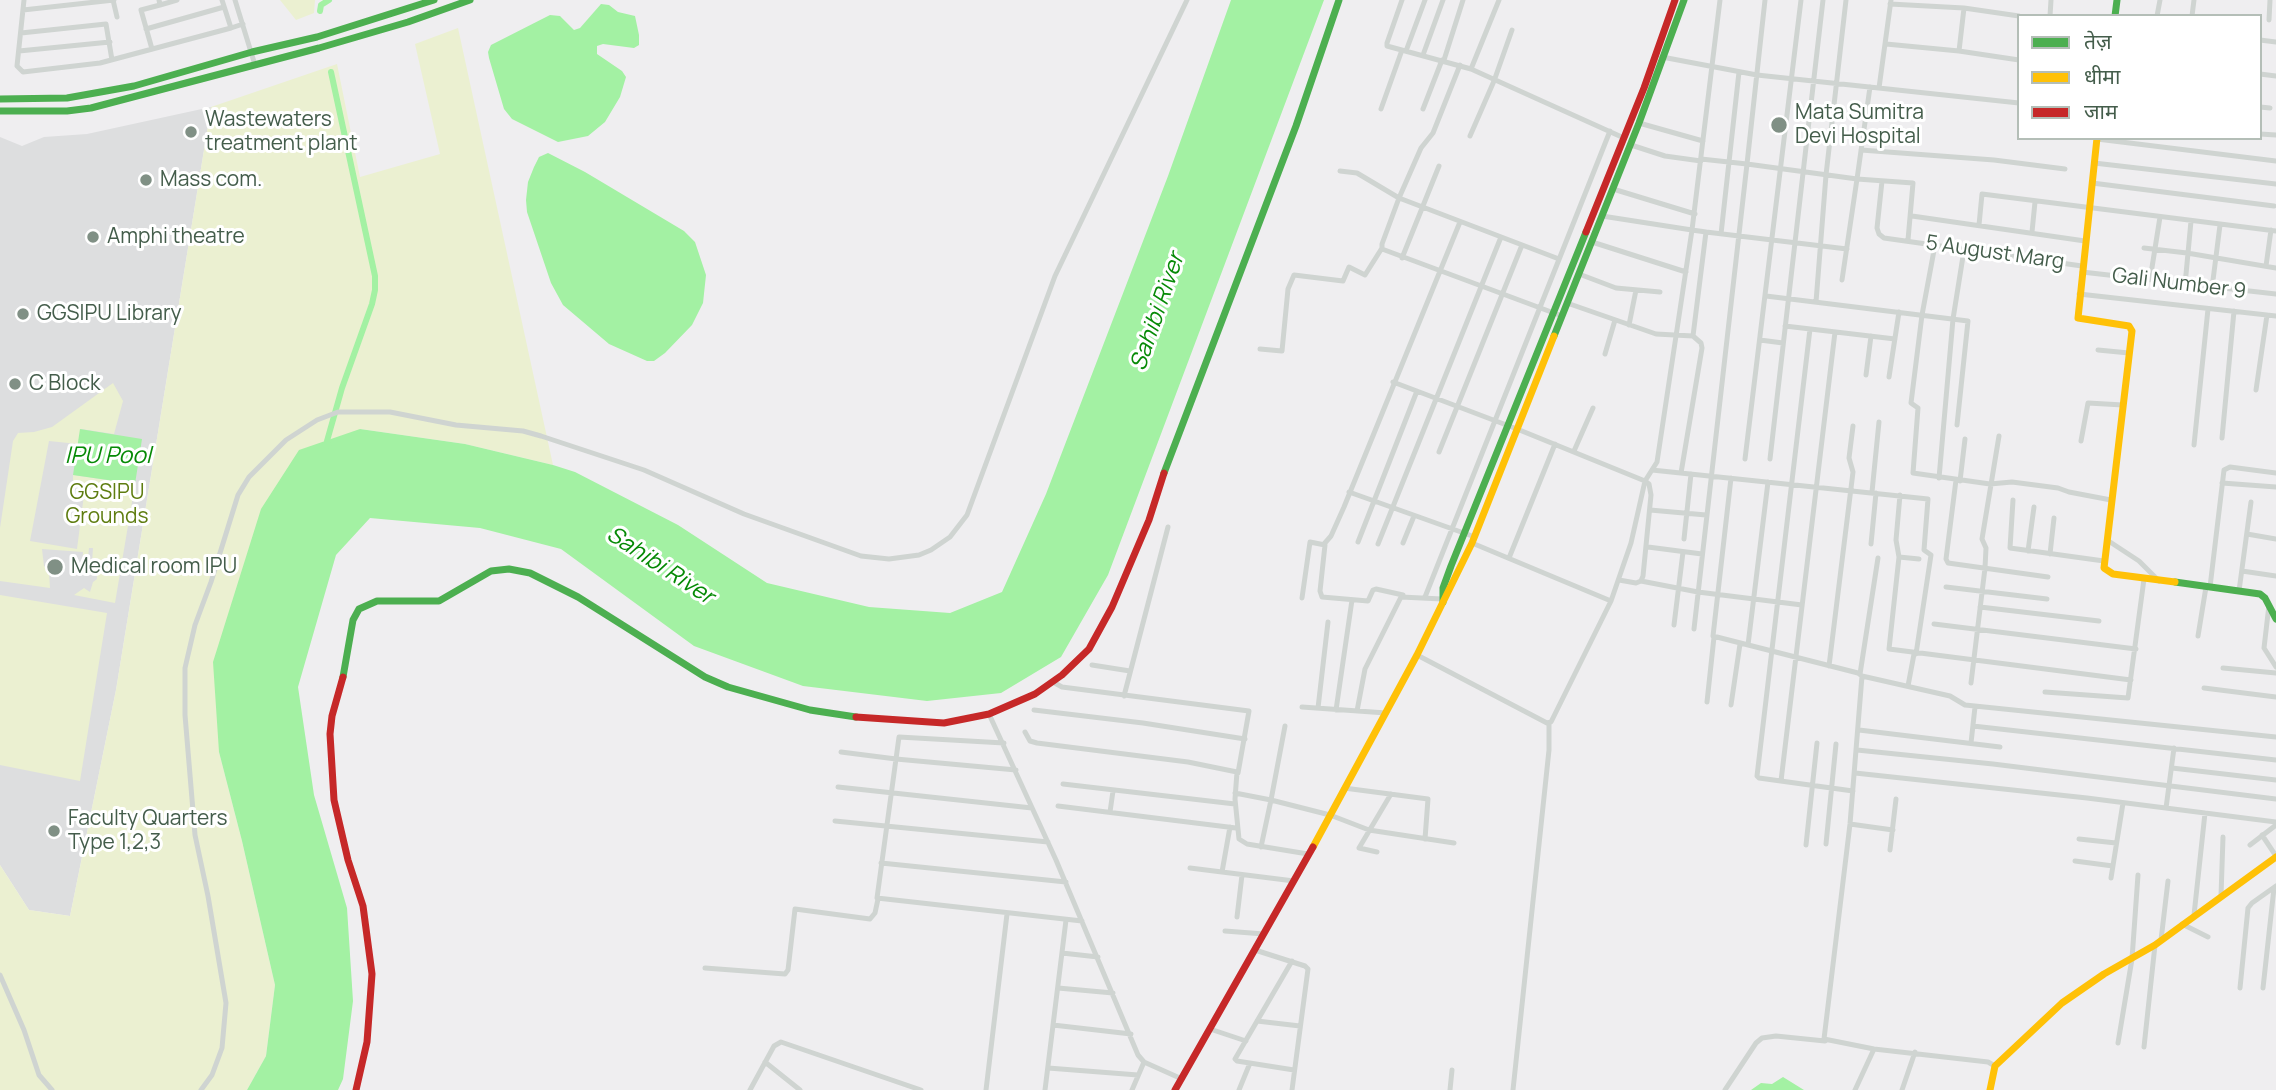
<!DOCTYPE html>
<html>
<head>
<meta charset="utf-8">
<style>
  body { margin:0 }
  #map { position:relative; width:2276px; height:1090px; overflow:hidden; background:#efeef0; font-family:Manrope,"Noto Sans Devanagari",sans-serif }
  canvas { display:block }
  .legend { position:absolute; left:2017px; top:14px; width:245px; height:126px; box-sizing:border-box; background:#fff; border:2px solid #b4beb7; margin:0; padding:9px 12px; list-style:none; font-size:21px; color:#445d4b }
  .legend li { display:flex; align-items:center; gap:14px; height:35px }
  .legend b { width:35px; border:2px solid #b4beb7 }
</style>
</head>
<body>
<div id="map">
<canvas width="2276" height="1090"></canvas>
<ul class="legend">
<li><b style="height:9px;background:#4caf50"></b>तेज़</li>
<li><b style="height:9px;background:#ffc107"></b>धीमा</li>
<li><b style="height:9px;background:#c62828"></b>जाम</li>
</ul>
</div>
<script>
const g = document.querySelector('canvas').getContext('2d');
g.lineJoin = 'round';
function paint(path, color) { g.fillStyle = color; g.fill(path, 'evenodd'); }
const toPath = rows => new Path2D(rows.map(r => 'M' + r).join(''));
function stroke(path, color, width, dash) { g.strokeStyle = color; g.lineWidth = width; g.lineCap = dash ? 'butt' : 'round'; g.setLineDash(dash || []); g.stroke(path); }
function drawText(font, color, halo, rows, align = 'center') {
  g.font = font + ' Manrope,sans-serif'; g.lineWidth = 6; g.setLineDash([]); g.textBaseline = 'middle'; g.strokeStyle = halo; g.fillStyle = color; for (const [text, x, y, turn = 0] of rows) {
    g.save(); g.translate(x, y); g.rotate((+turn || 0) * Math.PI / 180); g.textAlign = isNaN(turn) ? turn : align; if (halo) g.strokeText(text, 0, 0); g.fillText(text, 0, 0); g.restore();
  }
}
const education = toPath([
  [211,107,116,690,70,916,29,910,0,865,0,137,22,146,44,137,87,134]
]);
const green = toPath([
  [280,0,315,0,314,13,296,20],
  [458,28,553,465,465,444,360,429,219,752,242,841,275,985,266,1056,247,1090,0,1090,0,865,29,910,70,916,116,690,211,107,337,64,360,177,440,154,415,44],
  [113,383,123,401,114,434,81,429,78,444,49,441,30,541,77,549,85,487,73,485,73,475,135,484,115,603,74,595,84,588,90,592,93,582,97,579,96,566,92,563,93,548,89,548,87,566,82,567,83,552,42,549,44,566,49,571,50,588,0,581,0,528,13,441,18,433,34,432,52,427],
  [0,595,107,613,80,781,0,765]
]);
const water = toPath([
  [1231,0,1324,0,1108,575,1061,657,1001,693,927,701,803,686,694,646,561,549,480,528,370,518,336,555,298,687,314,795,347,908,353,1001,343,1079,338,1090,247,1090,266,1056,275,985,242,841,219,752,213,662,261,509,299,450,360,429,465,444,553,465,575,472,678,525,767,583,869,607,950,613,1002,592,1046,494,1168,176],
  [601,4,609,5,618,12,635,16,639,35,639,45,634,48,603,44,597,46,597,54,622,71,626,77,620,97,605,122,588,136,558,142,512,119,504,109,489,58,488,52,491,45,550,15,560,16,574,30,580,28],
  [548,153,585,172,684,231,695,242,706,275,703,303,692,325,665,353,654,361,647,361,609,344,563,305,551,283,527,212,526,200,528,182,534,167,539,157],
  [80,429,142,439,135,484,73,475],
  [1783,1077,1804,1090,1751,1090,1761,1083,1772,1084]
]);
const canal = toPath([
  [320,11,321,5,329,0],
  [329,446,327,441,342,388,372,304,375,290,375,276,331,72]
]);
const street = toPath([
  [24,0,17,66,23,72,100,63,231,28],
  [113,0,117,17],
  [222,0,231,28,243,24],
  [235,0,255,65],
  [1402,0,1387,43,1387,46,1471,69,1624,138],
  [1890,4,1964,8,2019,16],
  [160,5,177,0],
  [23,10,114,0],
  [2050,16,2051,0],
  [2157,16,2160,0],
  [2192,16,2194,0],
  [2269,20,2270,0],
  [146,29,224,7],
  [21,33,106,24,112,60],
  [2260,40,2276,42],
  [1886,44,1959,51,2019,60],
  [152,49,141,10,160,5,159,0],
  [19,51,110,42],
  [1406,51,1425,0],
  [1959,51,1964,8],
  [1423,55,1443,0],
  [1662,57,1757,75,2019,103],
  [1444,60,1463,0],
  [1460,65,1433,133,1421,148,1399,198,1382,244,1382,249,1562,316],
  [1471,69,1499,0],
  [2260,74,2276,76],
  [1870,87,1857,179,1913,183,1908,240],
  [1879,88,1891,0],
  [2260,107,2270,108],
  [1381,109,1402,50],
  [1423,109,1442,60],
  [1639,123,1703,141],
  [2260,134,2276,135],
  [1470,136,1494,81,1512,30],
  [2097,139,2276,161],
  [1631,145,1665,156,1701,161],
  [1861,150,1994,160,2065,169],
  [1701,159,1747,164,1765,0],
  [2094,163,2276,184],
  [1340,171,1357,173,1399,198,1559,259],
  [1882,181,1877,228,1879,234,1884,238,2082,266],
  [2092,183,2274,206],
  [1613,189,1695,214],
  [1602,216,1692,230,1720,0],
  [1912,216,2085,241],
  [1979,225,1982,194,2276,231],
  [1706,232,1847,249],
  [2032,232,2035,202],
  [1721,234,1739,72],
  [1592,242,1686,272],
  [1935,245,1922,315,1911,403,1918,408,1913,473,1990,484,2012,482,2058,488,2069,492,2111,500],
  [2144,248,2187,253,2276,268],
  [1402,258,1439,166],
  [2266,266,2271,230],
  [2082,272,2276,294],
  [1579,274,1616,288,1660,292],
  [2150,280,2160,217],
  [2185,285,2191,221],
  [2212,288,2220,225],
  [2079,294,2276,316],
  [1766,296,1968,321,1957,425],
  [1816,302,1826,175,1846,0],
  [1567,303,1656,334,1693,336,1701,343,1702,348,1681,473],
  [1629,325,1636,290],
  [1785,326,1895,339],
  [1810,329,1757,776,1759,778,1853,791],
  [1760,340,1783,343],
  [1260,349,1282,351,1288,289,1294,275,1343,281,1349,267,1365,275,1382,248],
  [2098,350,2129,353],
  [1605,354,1615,320],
  [1866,375,1871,336],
  [1889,377,1899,312],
  [1393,382,1517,429,1645,481,1649,484,1651,495,1643,576,1641,581,1636,583,1619,580],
  [2256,390,2267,315],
  [2222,438,2234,311],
  [2081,441,2088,403,2123,405],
  [2194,445,2208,309],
  [1574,451,1593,408],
  [1439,452,1522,245],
  [1745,459,1801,0],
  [1770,459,1823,0],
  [1652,470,1928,499,1924,550,1931,555,1916,654],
  [1731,478,1713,636,1858,673,1862,676,1850,824,1824,1039,1874,1049,1988,1062,1995,1066],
  [1939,478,1953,319,1964,250],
  [1956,480,1946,559,1948,563,2048,577],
  [1960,481,1965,439],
  [2222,483,2276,487],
  [1349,492,1475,537],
  [1872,492,1879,422],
  [1900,495,1896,540,1899,557,1889,649,2131,680],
  [2013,500,2010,548,2104,561],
  [1650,510,1706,515],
  [2247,534,2276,539],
  [1684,539,1691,474],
  [2107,540,2139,561,2159,581],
  [1358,542,1417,391],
  [1403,543,1414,516],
  [1472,543,1611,601],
  [1324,544,1331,536,1344,507,1460,222],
  [1378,544,1501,237],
  [1871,544,1876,493],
  [1648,547,1702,554],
  [2028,551,2034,507],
  [2050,554,2054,518],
  [1899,557,1919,559],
  [1509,558,1555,444],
  [2242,571,2276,576],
  [1641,581,1698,592,1802,605],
  [1946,587,2047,599],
  [2210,587,2224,470,2230,467,2276,473],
  [2239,591,2251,502],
  [1425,597,1610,131],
  [1302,598,1310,542,1325,545,1320,591,1322,597,1368,601,1373,590,1376,589,1403,595],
  [2269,605,2264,648,2276,667],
  [1980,607,2099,621],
  [1934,624,2136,649],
  [1674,625,1683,552],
  [1694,629,1747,164,1857,179,1842,280],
  [2198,636,2206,587],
  [1748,645,1768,482],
  [1417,655,1547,723,1551,722,1611,601,1631,543,1645,481,1657,462,1692,230,1706,232,1693,336],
  [1092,665,1130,671],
  [1829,666,1853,472,1849,458,1853,426],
  [2223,668,2276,673],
  [1860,674,1878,558],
  [1862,676,1950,696,1965,705,2276,737],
  [1053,682,1062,687,1249,711,1238,773],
  [1971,683,1985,568,1986,548,1982,539,1999,436],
  [1908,686,1914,654],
  [2204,688,2276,697],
  [2045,692,2128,698,2144,579],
  [1124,696,1168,527],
  [1707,702,1714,637],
  [1731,705,1740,644],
  [1302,707,1386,713],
  [1318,708,1328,622],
  [1034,710,1143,723,1245,739],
  [1336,710,1352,600],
  [1357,711,1365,669,1401,597,1442,599],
  [989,714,1056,860,1138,1055,1144,1062,1182,1079],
  [1285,726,1271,800,1330,815,1369,830,1454,843],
  [1973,726,2276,760],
  [1859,730,2000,747],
  [1025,732,1030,741,1037,743,1188,762,1237,772,1235,799,1239,839,1247,844,1308,854],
  [1004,743,899,737,877,898,1082,921],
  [1971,743,1975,707],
  [1857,750,1993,764,2276,799],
  [841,752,896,759,1016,770],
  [2172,768,2276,780],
  [1855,773,2087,798,2276,822],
  [1781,781,1835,332],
  [1063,784,1235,804],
  [838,787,1032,808],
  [1344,788,1428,799,1425,839],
  [1235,793,1271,800,1261,847],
  [1058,806,1236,828],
  [2166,808,2174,748],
  [1110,812,1113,791],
  [835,821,1048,842],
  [1850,824,1893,830],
  [2262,835,2276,856],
  [2079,839,2116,843],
  [1826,844,1836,744],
  [1806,845,1817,743],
  [2250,845,2276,825],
  [1890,850,1896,799],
  [1377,852,1359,848,1391,794],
  [2075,861,2113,866],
  [881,863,1066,882],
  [1190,868,1294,881],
  [1222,872,1230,827],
  [2111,878,2123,803],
  [2221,896,2223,837],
  [2194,915,2205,813],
  [1237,917,1242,875],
  [2182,924,2208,937],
  [1225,931,1264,934],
  [2161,940,2168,881],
  [1255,950,1305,966,1308,969,1292,1090],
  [1062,953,1098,957],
  [1292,961,1235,1059,1237,1061,1294,1070],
  [705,968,785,974,788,970,795,909,870,919,875,913,878,899],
  [0,975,24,1030,39,1075,52,1090],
  [1058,988,1113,993],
  [2240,988,2248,908,2252,903,2276,886],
  [2263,988,2274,888],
  [1257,1021,1300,1026],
  [1053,1025,1131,1034],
  [1210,1029,1246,1041],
  [2118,1043,2132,959,2138,875],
  [2144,1047,2155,945],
  [765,1062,800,1090],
  [1048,1068,1138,1075],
  [201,1090,212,1075,222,1048,226,1003,208,896,195,835,185,715,185,668,195,625,211,582,238,495,249,477,286,440,317,420,338,412,390,412,456,425,523,431,541,436,644,470,744,514,861,556,889,559,919,555,931,550,950,537,967,515,1055,276,1187,0],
  [750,1090,774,1046,781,1042,921,1090],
  [986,1090,1007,914],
  [1045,1090,1066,920],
  [1132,1090,1144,1062],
  [1239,1090,1250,1063],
  [1450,1090,1452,1070],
  [1513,1090,1549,750,1549,723],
  [1725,1090,1756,1043,1762,1038,1776,1036,1825,1041],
  [1855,1090,1874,1049],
  [1902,1090,1915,1052]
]);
const fast = toPath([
  [2115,16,2117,0],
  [0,99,67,98,134,86,252,52,317,37,434,0],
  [0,111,67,111,91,108,319,48,408,22,470,0],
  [1554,336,1639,123,1684,0],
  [1164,473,1296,126,1339,0],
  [2175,582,2260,594,2265,598,2276,619],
  [1443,602,1443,588,1451,566,1586,232],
  [343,677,353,620,359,609,377,601,439,601,491,571,509,569,530,573,578,597,705,677,728,687,810,710,856,717]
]);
const slow = toPath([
  [2097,138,2078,318,2129,326,2132,331,2104,568,2113,574,2175,582],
  [1313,847,1417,655,1472,543,1554,336],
  [1990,1090,1995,1066,2062,1003,2104,974,2155,945,2276,857]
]);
const jam = toPath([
  [1586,232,1644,88,1675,0],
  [343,677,332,716,330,734,334,800,348,860,363,906,372,974,367,1042,356,1090],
  [856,717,944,723,989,714,1035,694,1062,675,1089,649,1112,607,1149,520,1164,473],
  [1175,1090,1313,847]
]);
const markers = [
  [1779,125,9,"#809085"],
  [191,132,7,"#809085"],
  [146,180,7,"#809085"],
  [93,237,7,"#809085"],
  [23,314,7,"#809085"],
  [15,384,7,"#809085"],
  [55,567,9,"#809085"],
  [54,831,7,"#809085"]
];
const poiNames = [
  ["Mata Sumitra",1795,113],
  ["Devi Hospital",1795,137],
  ["Wastewaters",205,120],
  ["treatment plant",205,144],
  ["Mass com.",160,180],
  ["Amphi theatre",107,237],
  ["GGSIPU Library",37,314],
  ["C Block",29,384],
  ["Medical room IPU",71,567],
  ["Faculty Quarters",68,819],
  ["Type 1,2,3",68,843]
];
const streetNames = [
  ["5 August Marg",1995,253,8],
  ["Gali Number 9",2179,284,7]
];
const parkNames = [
  ["GGSIPU",107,493],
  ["Grounds",107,517]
];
const waterNames = [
  ["Sahibi River",1158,312,-71],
  ["IPU Pool",108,457],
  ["Sahibi River",660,566,33]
];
paint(education, '#dddedf');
paint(green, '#ebf0d1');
paint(water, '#a3f1a3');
stroke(canal, '#a3f1a3', 6);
stroke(street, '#cfd4d1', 5);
stroke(fast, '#4caf50', 7);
stroke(slow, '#ffc107', 7);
stroke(jam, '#c62828', 7);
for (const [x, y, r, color] of markers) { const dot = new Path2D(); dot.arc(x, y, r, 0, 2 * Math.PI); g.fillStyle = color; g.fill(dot); stroke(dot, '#fff', 2.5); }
drawText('21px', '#445d4b', '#fff', poiNames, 'left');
drawText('21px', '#445d4b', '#fff', streetNames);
drawText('21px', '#5e7d10', '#fff', parkNames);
drawText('italic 23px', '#068a06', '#fff', waterNames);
</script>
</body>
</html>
